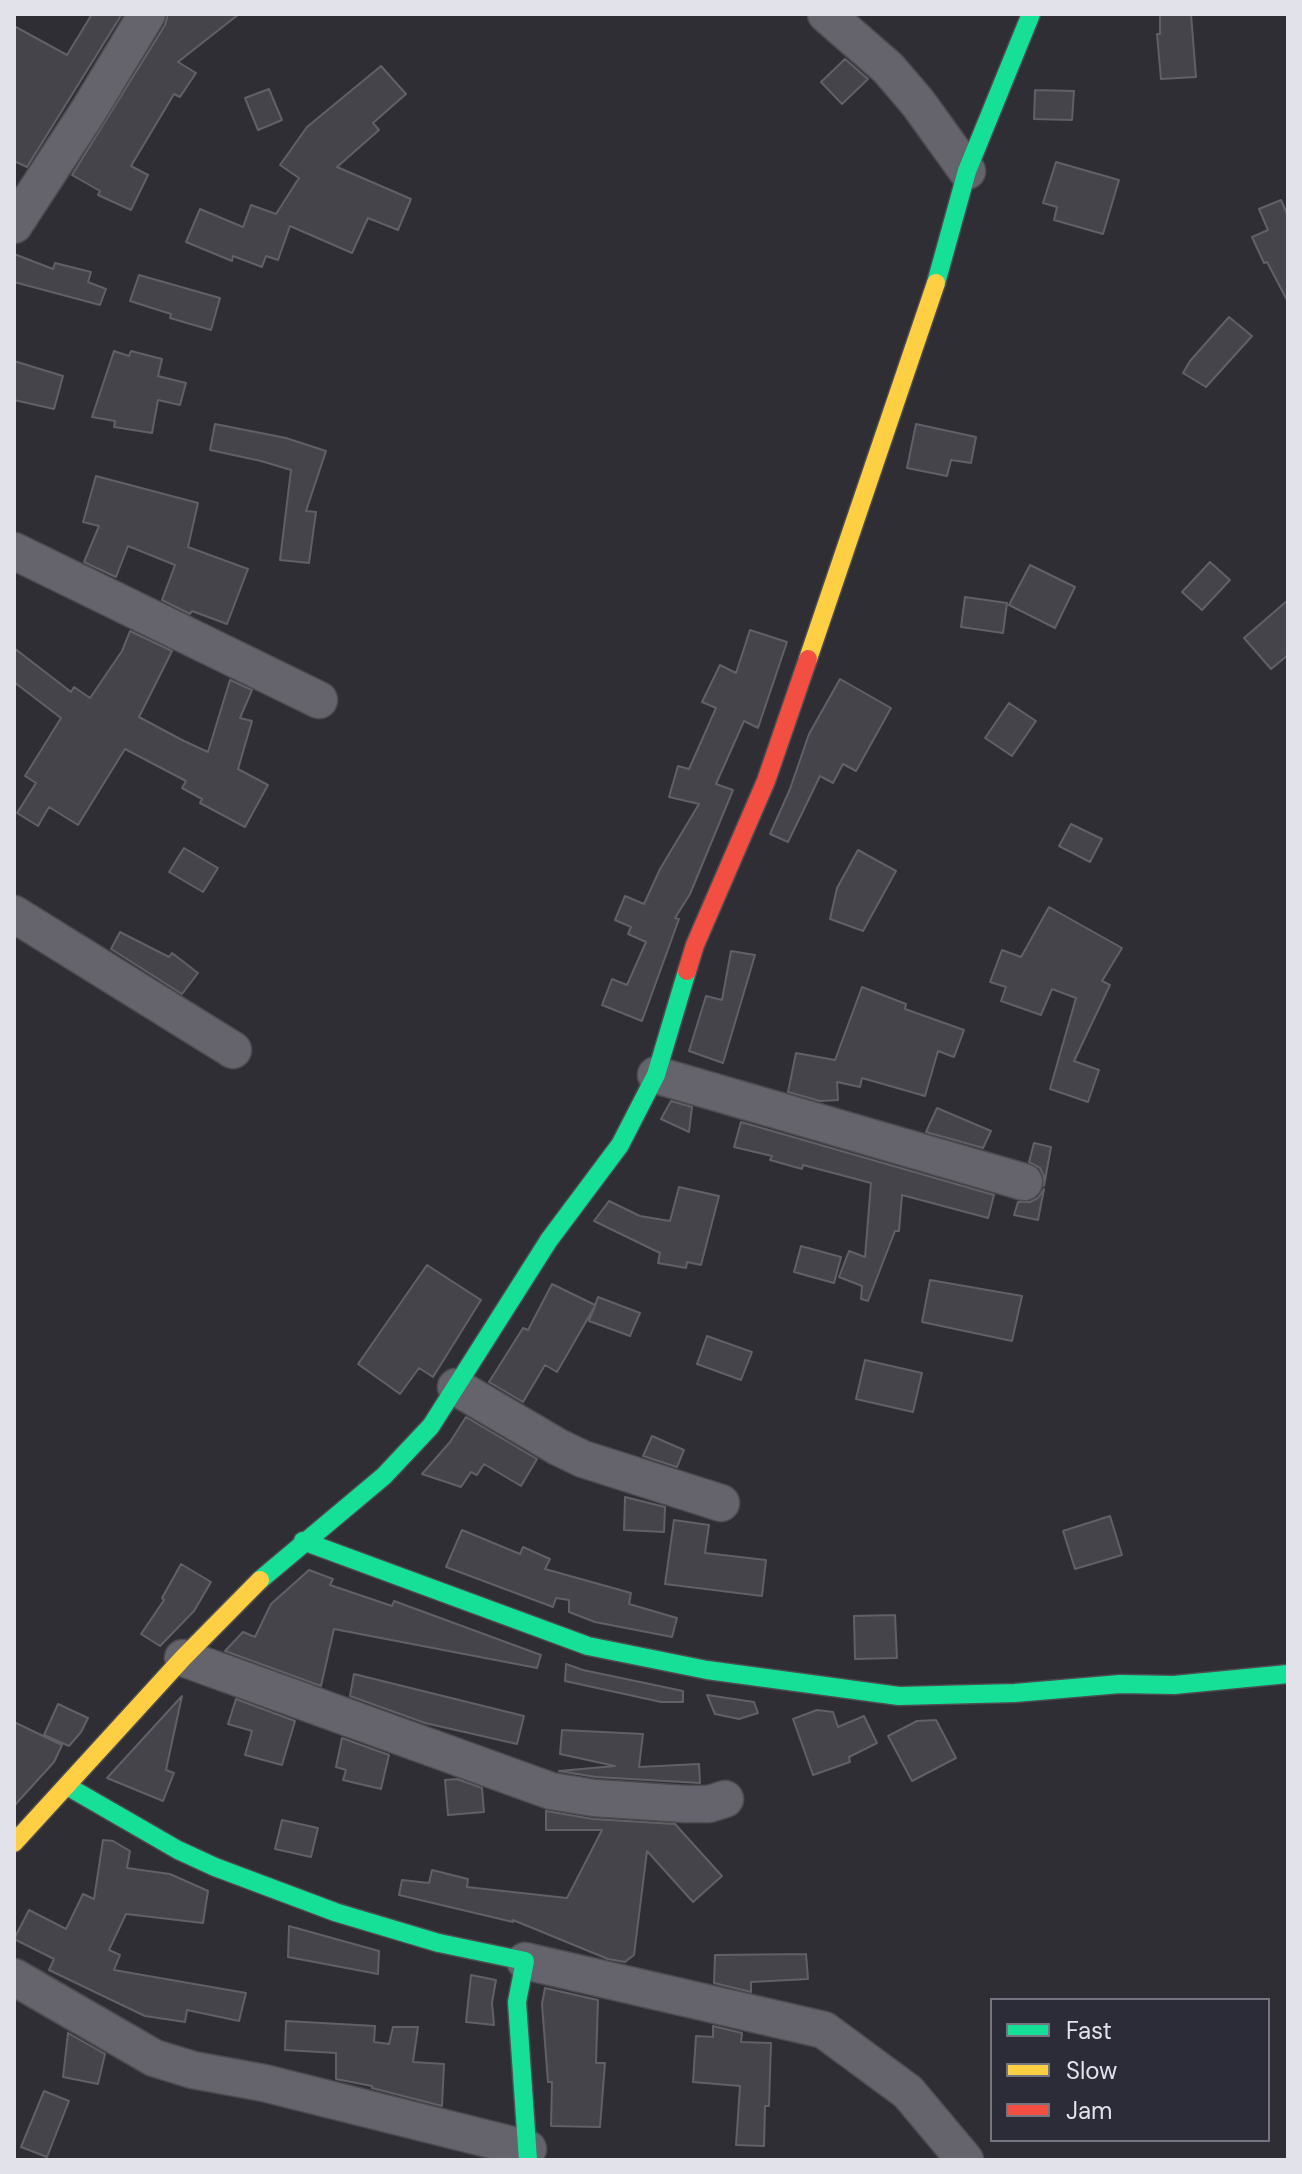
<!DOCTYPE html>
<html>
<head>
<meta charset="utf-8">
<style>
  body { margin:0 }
  #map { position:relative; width:1302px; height:2174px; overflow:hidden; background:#2f2e35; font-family:"DM Sans",sans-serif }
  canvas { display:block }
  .frame { position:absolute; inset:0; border:16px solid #e2e2eb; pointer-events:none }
  .legend { position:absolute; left:990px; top:1998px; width:280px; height:144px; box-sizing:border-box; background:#2c2b38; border:2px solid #757480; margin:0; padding:10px 14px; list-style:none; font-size:24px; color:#e2e2eb }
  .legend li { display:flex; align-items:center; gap:16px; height:40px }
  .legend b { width:40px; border:2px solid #757480 }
</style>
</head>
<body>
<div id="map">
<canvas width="1302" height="2174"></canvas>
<div class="frame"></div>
<ul class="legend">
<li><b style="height:10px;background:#16e098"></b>Fast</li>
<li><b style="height:10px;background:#ffcf43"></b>Slow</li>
<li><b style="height:10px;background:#f24e42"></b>Jam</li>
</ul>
</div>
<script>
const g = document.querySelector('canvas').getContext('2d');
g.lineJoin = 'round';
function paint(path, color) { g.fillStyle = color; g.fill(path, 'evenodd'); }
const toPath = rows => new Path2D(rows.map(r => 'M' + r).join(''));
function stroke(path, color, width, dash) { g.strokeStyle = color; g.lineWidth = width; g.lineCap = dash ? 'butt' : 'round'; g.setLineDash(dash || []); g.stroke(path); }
const building = toPath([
  [92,14,122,14,27,167,14,161,14,26,67,55,92,14],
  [168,14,239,14,178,62,196,73,180,97,174,94,131,166,148,175,131,210,98,195,100,191,72,175,165,25,168,14],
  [1160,14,1191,14,1196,77,1161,79,1157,34,1160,34,1160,14],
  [845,59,868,79,842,104,821,82,845,59],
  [381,66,406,94,373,123,379,130,337,167,411,199,398,230,368,218,352,253,290,226,278,260,266,256,262,267,233,256,232,261,186,242,200,209,243,227,251,205,276,214,299,178,280,165,307,127,381,66],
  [269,89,282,120,258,130,245,98,269,89],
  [1035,90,1074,91,1072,120,1034,119,1035,90],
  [1056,162,1119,180,1103,234,1054,220,1057,207,1043,203,1056,162],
  [1281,200,1288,216,1288,302,1267,262,1264,263,1252,237,1268,230,1259,209,1281,200],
  [14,254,53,269,55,263,91,272,88,282,106,289,100,305,14,282,14,254],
  [139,275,220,298,211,330,170,318,171,314,130,301,139,275],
  [1229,317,1252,336,1206,387,1183,373,1190,361,1229,317],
  [114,351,129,356,131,351,162,359,158,376,186,383,180,405,158,400,152,433,114,427,115,421,92,417,114,351],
  [14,361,63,376,54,409,14,400,14,361],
  [215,424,286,438,326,451,306,511,316,512,309,563,280,560,291,470,261,461,210,450,215,424],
  [916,424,976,437,971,463,951,460,947,476,907,468,916,424],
  [96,476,198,503,188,547,248,569,227,624,192,611,190,614,162,600,175,565,128,546,116,577,84,562,99,526,83,522,96,476],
  [1210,562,1230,580,1202,610,1182,592,1210,562],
  [1030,565,1075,587,1055,628,1009,605,1030,565],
  [965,597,1007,603,1003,633,961,627,965,597],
  [1288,600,1288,655,1271,669,1244,638,1288,600],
  [750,630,787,642,758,728,744,721,716,784,733,790,690,894,675,918,679,919,642,1021,602,1005,612,979,627,985,646,942,628,934,631,927,615,920,625,896,644,904,660,869,699,804,669,797,678,766,689,769,716,708,702,702,720,665,736,673,750,630],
  [130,631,172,651,139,717,182,740,208,752,230,680,252,690,240,718,252,721,238,769,268,785,245,827,200,803,202,799,182,788,186,781,125,749,78,825,49,807,38,826,17,813,36,783,25,776,61,718,14,682,14,648,71,692,74,687,90,698,122,651,130,631],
  [840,679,891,708,856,771,843,764,833,783,820,776,788,842,770,834,790,789,809,734,840,679],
  [1009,703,1036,721,1012,756,985,738,1009,703],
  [1071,824,1102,839,1090,862,1059,846,1071,824],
  [184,848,218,868,203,892,169,872,184,848],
  [858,850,896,871,863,931,830,919,837,888,858,850],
  [1049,907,1122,948,1102,981,1110,985,1074,1061,1099,1070,1088,1102,1050,1089,1076,998,1052,989,1041,1015,1001,1001,1006,987,990,982,1002,950,1021,957,1049,907],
  [120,932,169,957,172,953,198,973,182,994,111,949,120,932],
  [731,951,755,955,723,1063,689,1051,706,996,722,1000,731,951],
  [862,987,906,1004,905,1009,964,1030,954,1057,938,1051,925,1096,862,1078,860,1087,837,1082,838,1100,820,1101,788,1092,796,1053,835,1060,862,987],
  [671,1101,692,1107,689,1132,661,1119,671,1101],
  [937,1108,991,1131,983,1148,926,1132,937,1108],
  [741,1122,994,1195,988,1218,902,1195,899,1231,895,1231,868,1301,861,1299,862,1286,839,1277,849,1251,865,1257,871,1183,803,1165,802,1169,770,1160,772,1156,734,1147,741,1122],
  [1034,1143,1051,1147,1044,1186,1044,1176,1040,1168,1029,1162,1034,1143],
  [679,1187,719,1196,701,1265,687,1262,686,1268,658,1263,660,1253,594,1221,609,1201,640,1216,670,1221,679,1187],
  [1044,1189,1038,1220,1014,1215,1018,1202,1030,1202,1038,1198,1044,1189],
  [801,1246,841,1257,834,1283,794,1272,801,1246],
  [427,1265,481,1300,433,1377,419,1368,400,1394,358,1364,427,1265],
  [930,1280,1022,1296,1012,1341,922,1322,930,1280],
  [552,1284,595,1305,598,1297,640,1313,630,1336,589,1321,595,1306,557,1372,545,1365,523,1402,489,1382,523,1328,528,1330,552,1284],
  [707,1336,752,1352,741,1380,697,1364,707,1336],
  [865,1360,922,1373,913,1412,856,1399,865,1360],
  [466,1417,537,1459,521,1486,484,1464,477,1475,471,1472,461,1487,422,1474,450,1442,466,1417],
  [652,1436,684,1450,677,1467,643,1456,652,1436],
  [625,1497,665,1507,664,1532,624,1530,625,1497],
  [1110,1516,1122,1555,1075,1569,1063,1531,1110,1516],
  [674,1520,709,1525,705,1553,766,1560,762,1596,665,1584,674,1520],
  [462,1530,520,1554,523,1547,550,1559,545,1569,631,1593,629,1604,677,1618,672,1637,595,1622,569,1612,569,1600,556,1598,553,1607,446,1567,462,1530],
  [181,1564,211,1582,194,1611,160,1646,141,1634,164,1600,162,1598,181,1564],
  [309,1570,333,1579,330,1585,392,1606,394,1601,541,1655,537,1668,334,1629,321,1686,225,1651,243,1632,255,1637,271,1604,309,1570],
  [895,1615,897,1658,855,1659,854,1616,895,1615],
  [566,1664,583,1670,683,1691,683,1702,661,1702,565,1681,566,1664],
  [354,1674,524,1716,517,1744,425,1723,350,1696,354,1674],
  [707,1695,754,1702,758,1713,739,1719,715,1714,707,1695],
  [182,1696,166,1770,174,1773,163,1801,107,1778,182,1696],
  [236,1699,295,1721,282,1765,245,1755,252,1731,228,1724,236,1699],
  [58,1704,88,1718,81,1732,69,1746,44,1735,58,1704],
  [817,1710,833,1712,838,1727,864,1716,877,1743,849,1757,850,1762,813,1775,793,1719,817,1710],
  [936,1720,956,1758,912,1781,888,1736,917,1721,936,1720],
  [14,1722,62,1745,54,1762,14,1806,14,1722],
  [562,1730,643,1734,639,1767,699,1764,700,1783,596,1777,559,1771,615,1766,560,1754,562,1730],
  [342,1738,389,1755,381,1789,343,1780,346,1770,336,1767,342,1738],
  [457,1779,482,1788,484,1812,448,1815,445,1780,457,1779],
  [546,1811,593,1819,675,1824,722,1876,693,1902,647,1851,634,1955,625,1962,608,1959,513,1920,513,1922,399,1895,402,1880,429,1883,432,1870,468,1879,467,1887,567,1898,602,1830,546,1830,546,1811],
  [282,1820,318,1828,311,1857,275,1849,282,1820],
  [103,1840,113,1841,130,1851,127,1868,170,1874,208,1891,203,1923,126,1914,109,1950,120,1955,114,1970,246,1993,239,2021,187,2010,185,2022,145,2016,49,1970,54,1959,14,1939,29,1910,66,1929,83,1894,94,1899,103,1840],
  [289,1926,379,1951,378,1974,288,1957,289,1926],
  [806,1954,808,1979,751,1982,751,1992,714,1983,715,1955,806,1954],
  [471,1975,496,1980,492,2003,494,2025,466,2022,471,1975],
  [545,1988,598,2000,596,2063,605,2063,600,2127,551,2126,552,2082,548,2082,542,2004,545,1988],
  [286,2021,375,2026,374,2042,389,2044,393,2027,418,2027,413,2062,444,2064,442,2106,372,2088,372,2086,336,2079,336,2053,285,2050,286,2021],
  [713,2026,742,2033,741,2042,771,2043,769,2106,765,2106,764,2146,736,2145,740,2086,693,2082,696,2036,713,2037,713,2026],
  [68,2033,105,2054,98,2084,63,2077,68,2033],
  [44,2091,69,2101,47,2157,21,2147,44,2091]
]);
const street = toPath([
  [826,14,888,68,918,103,967,171],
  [14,225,89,110,147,14],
  [14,551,319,700],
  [14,914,233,1050],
  [656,1075,1024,1182],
  [456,1387,558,1447,583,1459,721,1503],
  [183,1658,551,1791,594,1798,685,1804,709,1804,725,1799],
  [525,1961,824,2030,908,2092,965,2160],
  [14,1977,154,2058,193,2070,264,2083,528,2149]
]);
const fast = toPath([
  [936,283,967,171,1031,14],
  [303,1541,588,1646,707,1670,899,1696,1015,1693,1120,1684,1174,1685,1288,1674],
  [260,1580,384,1476,431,1426,549,1240,620,1145,656,1075,687,971],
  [67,1786,178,1850,215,1867,335,1912,439,1943,525,1961,517,2002,528,2160]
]);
const slow = toPath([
  [808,659,936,283],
  [14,1843,183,1658,260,1580]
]);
const jam = toPath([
  [687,971,695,945,766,781,808,659]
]);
paint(building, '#45444a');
stroke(building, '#606066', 2);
stroke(street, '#4c4c51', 39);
stroke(fast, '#4c4c51', 21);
stroke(slow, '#4c4c51', 21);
stroke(jam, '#4c4c51', 21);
stroke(street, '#65646c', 36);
stroke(fast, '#16e098', 18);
stroke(slow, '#ffcf43', 18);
stroke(jam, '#f24e42', 18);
</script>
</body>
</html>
